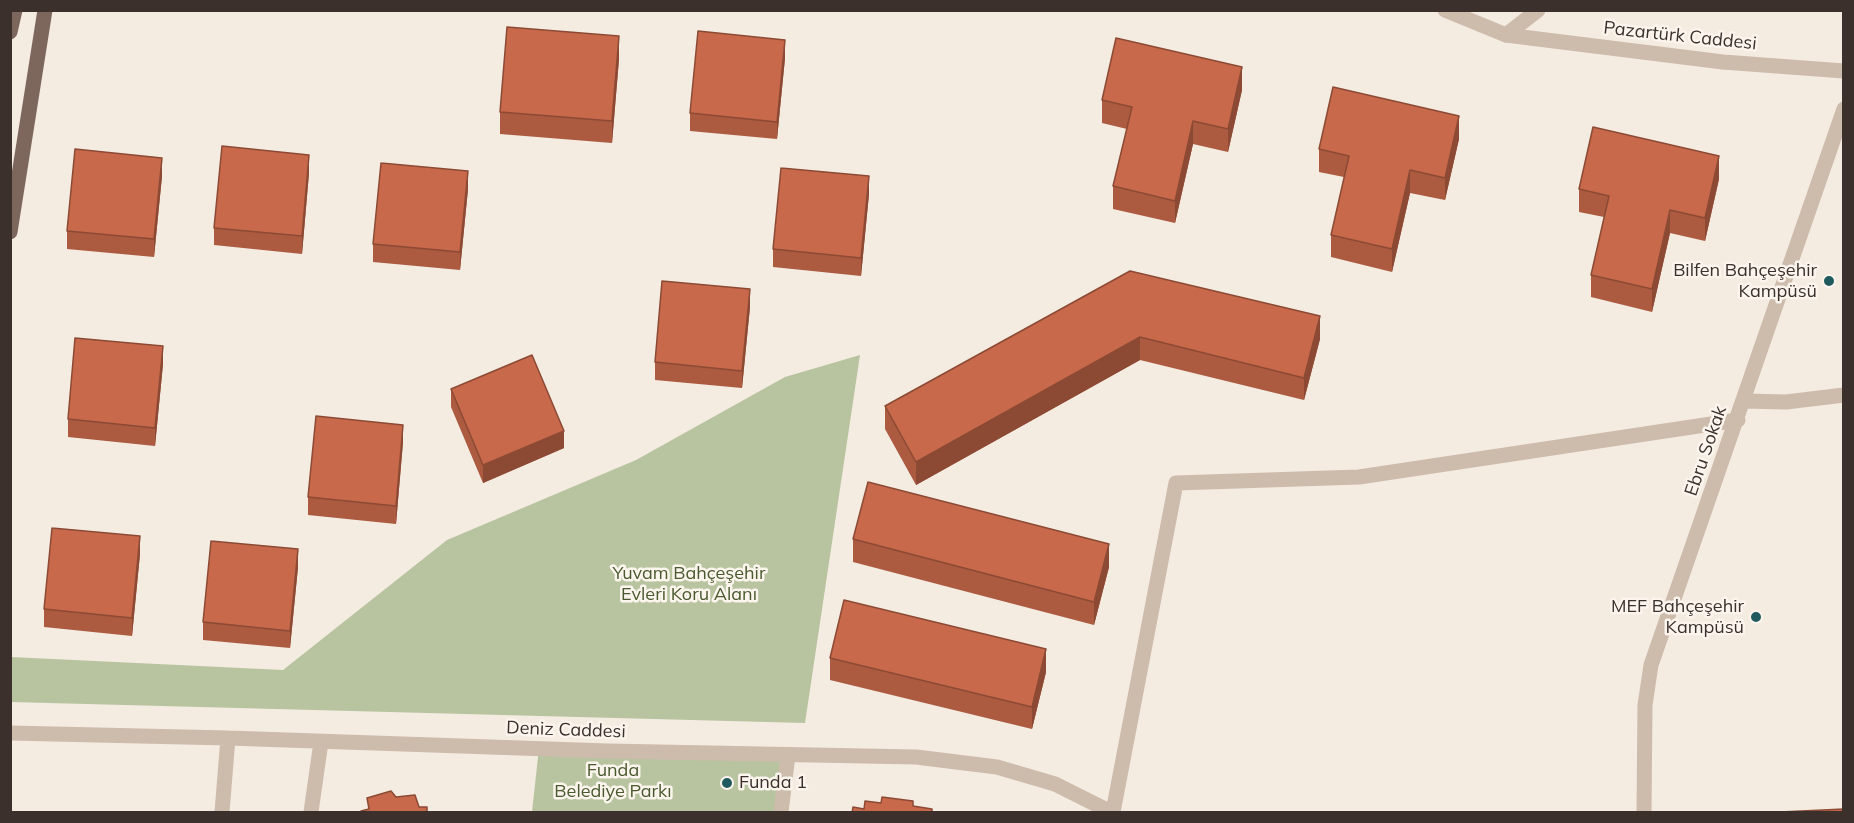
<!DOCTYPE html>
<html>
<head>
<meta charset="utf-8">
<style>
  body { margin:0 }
  #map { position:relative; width:1854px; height:823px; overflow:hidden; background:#f4ebe1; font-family:Mulish,sans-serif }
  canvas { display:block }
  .frame { position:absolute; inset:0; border:12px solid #3b302b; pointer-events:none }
</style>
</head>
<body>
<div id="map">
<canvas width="1854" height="823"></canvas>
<div class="frame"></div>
</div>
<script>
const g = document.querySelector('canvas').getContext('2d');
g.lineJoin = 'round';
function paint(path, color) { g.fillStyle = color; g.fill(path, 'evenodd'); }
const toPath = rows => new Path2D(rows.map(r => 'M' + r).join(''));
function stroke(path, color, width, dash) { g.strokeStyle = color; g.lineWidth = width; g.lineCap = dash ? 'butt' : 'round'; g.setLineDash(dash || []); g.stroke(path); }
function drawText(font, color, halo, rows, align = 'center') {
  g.font = font + ' Mulish,sans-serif'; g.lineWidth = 5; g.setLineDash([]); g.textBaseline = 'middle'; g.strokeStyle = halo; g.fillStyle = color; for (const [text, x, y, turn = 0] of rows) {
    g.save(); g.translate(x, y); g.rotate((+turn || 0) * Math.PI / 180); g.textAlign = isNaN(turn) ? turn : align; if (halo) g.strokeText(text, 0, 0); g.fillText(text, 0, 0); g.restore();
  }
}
const green = toPath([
  [860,355,805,723,11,702,11,657,283,670,447,540,636,460,785,377],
  [539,748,788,755,781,812,532,812]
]);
const minor = toPath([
  [1506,35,1538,10],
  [1744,401,1786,402,1844,395],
  [10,733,228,738,607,751,916,757,997,767,1055,784,1111,812],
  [222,812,228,738],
  [311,812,321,742],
  [781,812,788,755],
  [1113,812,1176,483,1359,477,1738,420],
  [1644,812,1645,705,1651,665,1844,109]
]);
const tertiary = toPath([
  [1445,10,1506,35,1723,62,1844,71]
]);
const primary = toPath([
  [10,32,15,10],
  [10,232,45,10]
]);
const wall = toPath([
  [785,58,777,139,690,131,690,113],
  [619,59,612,143,500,134,500,112],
  [1242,90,1228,152,1193,144,1175,223,1113,209,1113,186,1127,129,1102,123,1102,100],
  [1459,139,1445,200,1410,193,1392,272,1331,257,1331,235,1344,177,1319,172,1319,149],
  [309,173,302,254,214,245,214,228],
  [162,176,154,257,67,249,67,231],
  [1719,179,1705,241,1670,233,1652,312,1591,297,1591,275,1604,217,1579,212,1579,189],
  [468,189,460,270,373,262,373,244],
  [869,194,861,276,773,267,773,249],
  [1130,271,1320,339,1304,400,1140,360,916,485,885,429,885,406],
  [750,307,742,388,655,380,655,362],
  [163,364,155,446,68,437,68,419],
  [451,389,564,448,483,483,451,407],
  [403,442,396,524,308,515,308,497],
  [853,539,1109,567,1094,625,853,562],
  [140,554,132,636,44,627,44,609],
  [298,567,290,648,203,640,203,622],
  [830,658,1046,672,1032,729,830,680]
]);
const shadedWall = toPath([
  [619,36,619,59,612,143,612,121],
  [785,40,785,58,777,139,777,122],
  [1242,67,1242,90,1228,152,1228,129],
  [1459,116,1459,139,1445,200,1445,178],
  [1193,121,1193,144,1175,223,1175,201],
  [309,155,309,173,302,254,302,236],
  [1719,156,1719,179,1705,241,1705,218],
  [162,158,162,176,154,257,154,239],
  [1410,170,1410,193,1392,272,1392,249],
  [468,171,468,189,460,270,460,252],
  [869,176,869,194,861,276,861,258],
  [1670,210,1670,233,1652,312,1652,289],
  [750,289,750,307,742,388,742,371],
  [1320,316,1320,339,1304,400,1304,378],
  [1140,337,1140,360,916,485,916,462],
  [163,346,163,364,155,446,155,428],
  [403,425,403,442,396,524,396,506],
  [564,431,564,448,483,483,483,465],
  [140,536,140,554,132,636,132,618],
  [1109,544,1109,567,1094,625,1094,602],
  [298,549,298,567,290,648,290,631],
  [1046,649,1046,672,1032,729,1032,707]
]);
const building = toPath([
  [507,27,619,36,612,121,500,112,507,27],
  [698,31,785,40,777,122,690,113,698,31],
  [1116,38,1242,67,1228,129,1193,121,1175,201,1113,186,1132,107,1102,100,1116,38],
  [1333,87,1459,116,1445,178,1410,170,1392,249,1331,235,1349,156,1319,149,1333,87],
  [1593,127,1719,156,1705,218,1670,210,1652,289,1591,275,1609,196,1579,189,1593,127],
  [222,146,309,155,302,236,214,228,222,146],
  [75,149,162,158,154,239,67,231,75,149],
  [381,163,468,171,460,252,373,244,381,163],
  [781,168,869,176,861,258,773,249,781,168],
  [1130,271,1320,316,1304,378,1140,337,916,462,885,406,1130,271],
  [662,281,750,289,742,371,655,362,662,281],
  [75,338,163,346,155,428,68,419,75,338],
  [532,355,564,431,483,465,451,389,532,355],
  [316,416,403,425,396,506,308,497,316,416],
  [868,482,1109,544,1094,602,853,539,868,482],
  [52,528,140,536,132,618,44,609,52,528],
  [211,541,298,549,290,631,203,622,211,541],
  [844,600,1046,649,1032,707,830,658,844,600],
  [391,791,396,797,415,795,419,807,427,807,427,813,361,813,361,811,369,809,367,798,391,791],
  [882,797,913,801,913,806,932,809,932,813,852,813,853,807,864,809,865,801,881,803,882,797],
  [1844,809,1844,813,1759,813,1844,809]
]);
const markers = [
  [1829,281,6,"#1f5a5e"],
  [1756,617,6,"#1f5a5e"],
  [727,783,6,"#1f5a5e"]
];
const streetNames = [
  ["Pazartürk Caddesi",1680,36,6],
  ["Ebru Sokak",1706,451,-71],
  ["Deniz Caddesi",566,730,2]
];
const poiNames = [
  ["Bilfen Bahçeşehir",1817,271],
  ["Kampüsü",1817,292],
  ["MEF Bahçeşehir",1744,607],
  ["Kampüsü",1744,628],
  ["Funda 1",739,783,"left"]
];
const parkNames = [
  ["Yuvam Bahçeşehir",689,574],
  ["Evleri Koru Alanı",689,595],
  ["Funda",613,771],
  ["Belediye Parkı",613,792]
];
paint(green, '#b8c4a0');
stroke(minor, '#cdbbac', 15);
stroke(tertiary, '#cdbbac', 15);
stroke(primary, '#7d675c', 15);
paint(wall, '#ac5a40');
paint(shadedWall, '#8c4a34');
paint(building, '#c8694b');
stroke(building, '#8c4a34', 1.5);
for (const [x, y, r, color] of markers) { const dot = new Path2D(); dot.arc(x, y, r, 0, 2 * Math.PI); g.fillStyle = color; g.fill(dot); stroke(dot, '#fbf5ee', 2); }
drawText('18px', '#3b302b', '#fbf5ee', streetNames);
drawText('18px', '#3b302b', '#fbf5ee', poiNames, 'right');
drawText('18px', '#4a5a2e', '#fbf5ee', parkNames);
</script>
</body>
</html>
